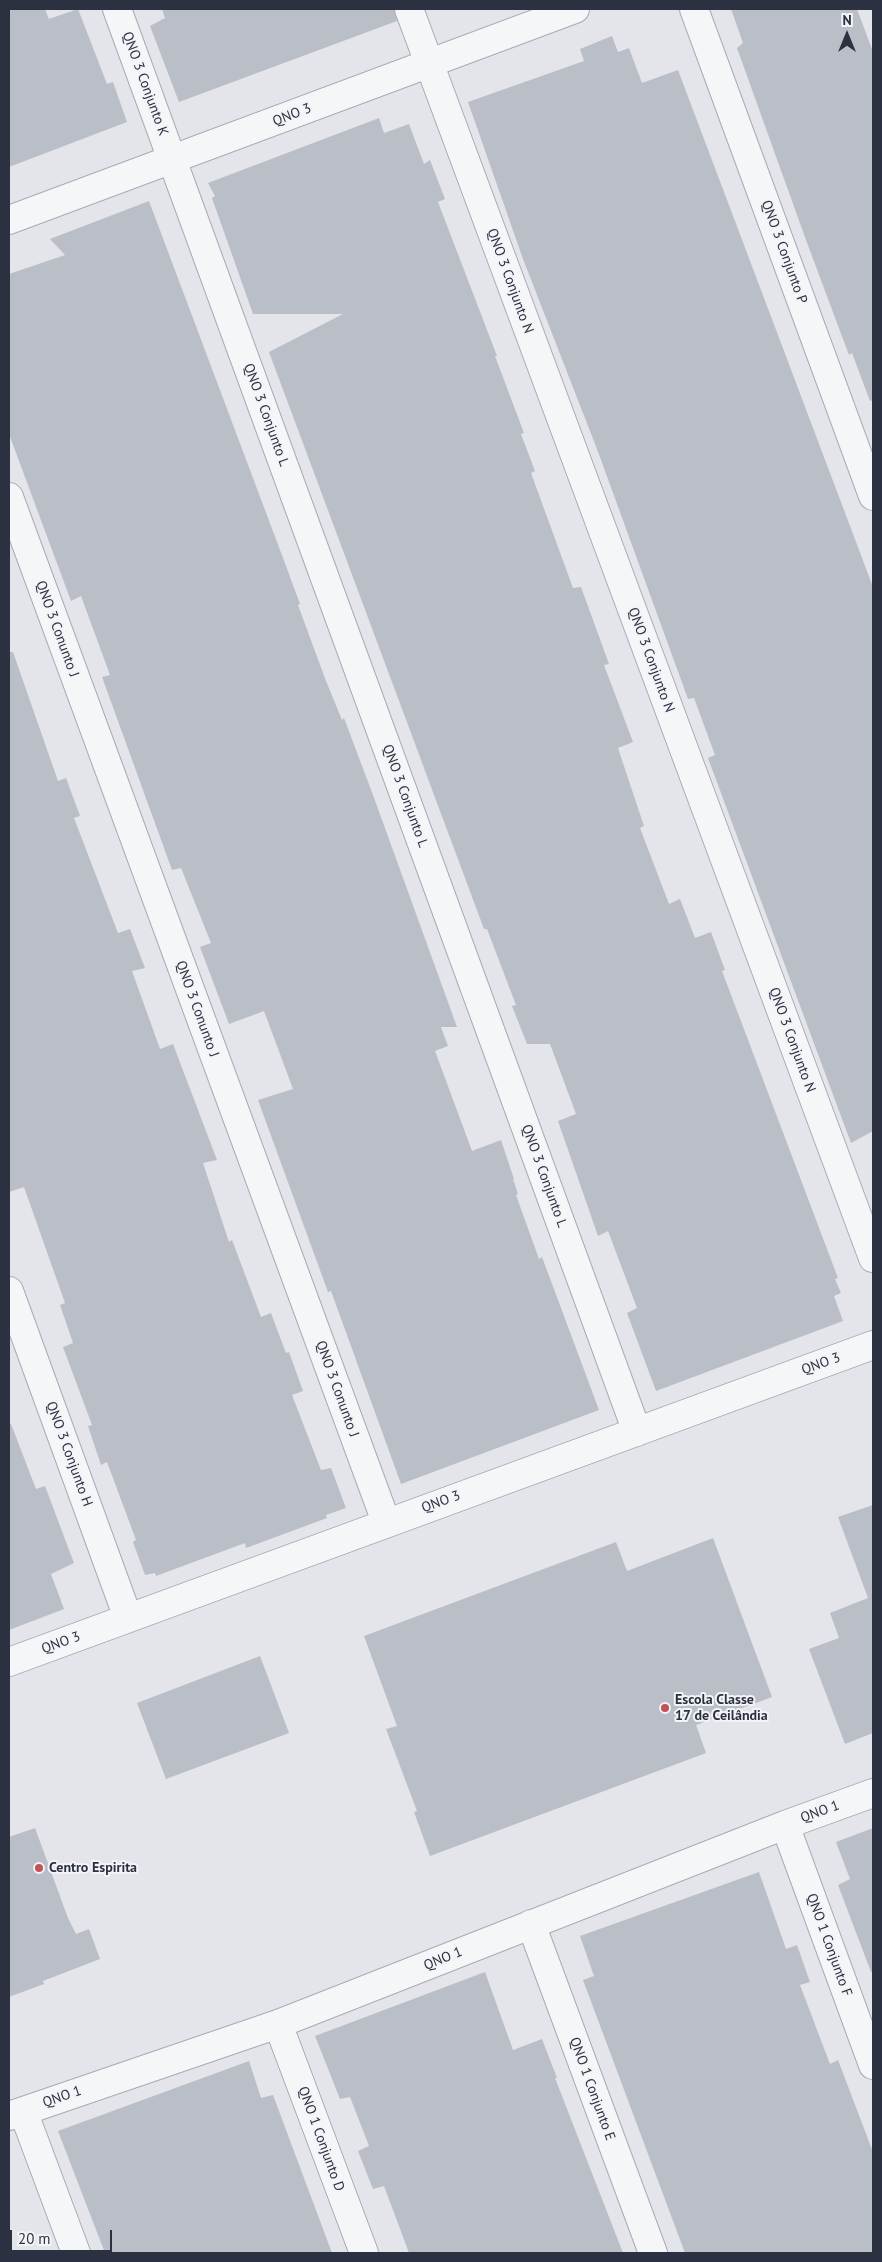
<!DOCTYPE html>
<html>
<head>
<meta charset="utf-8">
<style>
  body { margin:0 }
  #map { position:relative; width:882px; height:2262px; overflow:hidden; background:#e3e5ea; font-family:"PT Sans",sans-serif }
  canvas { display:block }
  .frame { position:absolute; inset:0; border:10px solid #2c3141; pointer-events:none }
  .north { position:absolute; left:822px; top:10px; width:50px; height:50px; -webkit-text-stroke:4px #f2f4f7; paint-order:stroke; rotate:0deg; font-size:14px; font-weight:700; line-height:20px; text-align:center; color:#2c3141 }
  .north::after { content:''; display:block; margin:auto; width:18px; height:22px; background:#2c3141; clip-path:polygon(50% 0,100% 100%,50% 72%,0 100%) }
  .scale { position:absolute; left:10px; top:2230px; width:102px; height:22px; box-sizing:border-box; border:2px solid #2c3141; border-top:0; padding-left:6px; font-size:15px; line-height:18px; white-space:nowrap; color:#2c3141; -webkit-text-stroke:4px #f2f4f7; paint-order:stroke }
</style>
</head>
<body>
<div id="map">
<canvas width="882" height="2262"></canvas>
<div class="frame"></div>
<div class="north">N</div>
<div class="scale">20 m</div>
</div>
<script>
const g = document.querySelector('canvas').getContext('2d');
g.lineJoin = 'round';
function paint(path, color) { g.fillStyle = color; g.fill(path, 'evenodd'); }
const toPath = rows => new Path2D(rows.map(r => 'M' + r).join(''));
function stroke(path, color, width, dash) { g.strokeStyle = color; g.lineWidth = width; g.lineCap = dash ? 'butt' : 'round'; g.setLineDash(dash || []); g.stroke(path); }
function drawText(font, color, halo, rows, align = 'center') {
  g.font = font + ' "PT Sans",sans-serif'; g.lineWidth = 4; g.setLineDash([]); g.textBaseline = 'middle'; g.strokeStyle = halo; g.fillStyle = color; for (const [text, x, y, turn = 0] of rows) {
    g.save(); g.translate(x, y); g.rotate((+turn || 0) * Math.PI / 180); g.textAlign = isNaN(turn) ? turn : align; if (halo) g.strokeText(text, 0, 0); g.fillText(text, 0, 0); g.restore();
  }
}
const building = toPath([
  [9,9,45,9,49,19,78,9,107,84,113,82,127,122,9,167],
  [162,9,394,9,397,21,179,102,150,26,165,18],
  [731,9,857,9,873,52,873,400,870,401,852,353,849,355,806,240,737,48,743,43],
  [612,36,618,52,629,48,642,83,678,70,873,587,873,1131,851,1143,708,758,715,755,694,698,688,699,597,449,523,259,468,102,584,61,580,49],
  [379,118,384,133,409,124,424,164,430,160,445,199,438,202,497,356,495,356,524,433,521,434,535,471,531,473,573,588,581,587,609,664,604,665,633,742,618,748,644,826,640,828,669,904,680,899,695,938,711,932,725,970,722,971,838,1278,835,1279,841,1293,834,1296,843,1321,656,1391,627,1313,637,1308,608,1231,598,1236,558,1121,576,1114,550,1044,527,1044,512,1006,516,1005,487,929,484,929,269,352,343,314,253,314,212,198,215,196,208,183],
  [149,201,286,566,300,604,298,605,326,681,342,720,344,718,373,795,457,1027,441,1027,448,1046,435,1051,472,1151,501,1140,514,1179,513,1179,518,1194,516,1195,539,1259,542,1257,599,1410,401,1484,331,1291,328,1292,258,1100,293,1089,264,1011,229,1024,200,947,211,943,181,868,172,870,102,677,110,675,81,596,71,601,9,434,9,274,65,255,50,239],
  [9,652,13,652,58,781,66,778,80,816,74,818,118,933,130,929,145,968,132,971,160,1049,173,1044,217,1160,203,1163,229,1242,232,1240,261,1317,271,1313,286,1353,289,1352,303,1391,292,1395,321,1470,331,1468,346,1508,326,1515,327,1518,246,1548,245,1543,156,1576,155,1573,145,1575,133,1542,136,1540,107,1462,101,1465,88,1426,92,1425,63,1347,73,1343,60,1305,65,1303,24,1187,9,1192],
  [9,1424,11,1424,36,1489,45,1486,74,1563,51,1574,64,1609,9,1630],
  [873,1505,873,1733,845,1744,809,1649,839,1638,830,1613,868,1598,838,1517],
  [713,1538,772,1697,696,1725,706,1753,430,1856,414,1812,417,1811,386,1729,397,1726,364,1636,616,1542,627,1571],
  [260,1656,289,1733,166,1779,137,1703],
  [35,1828,68,1918,76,1934,89,1929,100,1959,43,1981,44,1984,9,1997,9,1837],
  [873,1828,873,1971,871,1972,838,1885,850,1879,836,1842],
  [759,1872,786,1949,797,1945,810,1982,800,1985,830,2064,838,2060,873,2152,873,2253,685,2253,583,1980,594,1976,580,1936],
  [485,1972,513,2050,542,2039,557,2078,555,2078,623,2253,409,2253,384,2186,373,2189,358,2151,369,2146,350,2097,340,2099,315,2036],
  [249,2061,261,2098,273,2095,332,2253,105,2253,58,2131]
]);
const minor = toPath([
  [117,9,637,1432],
  [409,9,873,1258],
  [694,9,873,496],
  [9,220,575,9],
  [9,497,386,1522],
  [9,1291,128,1618],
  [9,1662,873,1345],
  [785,1825,873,2065],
  [531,1924,653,2253],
  [278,2024,364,2253],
  [23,2111,76,2253],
  [9,2116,278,2024,785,1825,873,1793]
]);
const markers = [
  [665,1708,5,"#c55256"],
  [39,1868,5,"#c55256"]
];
const streetNames = [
  ["QNO 3 Conjunto K",145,84,70],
  ["QNO 3",292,115,-21],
  ["QNO 3 Conjunto P",784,252,70],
  ["QNO 3 Conjunto N",510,281,70],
  ["QNO 3 Conjunto L",266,415,70],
  ["QNO 3 Conunto J",57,629,70],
  ["QNO 3 Conjunto N",651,660,70],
  ["QNO 3 Conjunto L",405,796,70],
  ["QNO 3 Conunto J",197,1009,70],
  ["QNO 3 Conjunto N",792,1040,70],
  ["QNO 3 Conjunto L",544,1176,70],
  ["QNO 3",821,1364,-20],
  ["QNO 3 Conunto J",337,1389,70],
  ["QNO 3 Conjunto H",69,1454,70],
  ["QNO 3",441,1502,-20],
  ["QNO 3",61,1643,-20],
  ["QNO 1",820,1812,-20],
  ["QNO 1 Conjunto F",829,1945,70],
  ["QNO 1",443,1959,-22],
  ["QNO 1 Conjunto E",592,2089,70],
  ["QNO 1",62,2097,-19],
  ["QNO 1 Conjunto D",321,2139,70]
];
const poiNames = [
  ["Escola Classe",675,1700],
  ["17 de Ceilândia",675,1716],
  ["Centro Espirita",49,1868]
];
paint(building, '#babec6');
stroke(minor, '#a8abb4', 30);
stroke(minor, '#f5f6f8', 28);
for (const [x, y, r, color] of markers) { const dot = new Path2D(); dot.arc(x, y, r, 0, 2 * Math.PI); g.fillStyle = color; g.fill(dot); stroke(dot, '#f2f4f7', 2); }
drawText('14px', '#2c3141', '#f2f4f7', streetNames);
drawText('bold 14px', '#2c3141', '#f2f4f7', poiNames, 'left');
</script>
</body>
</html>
